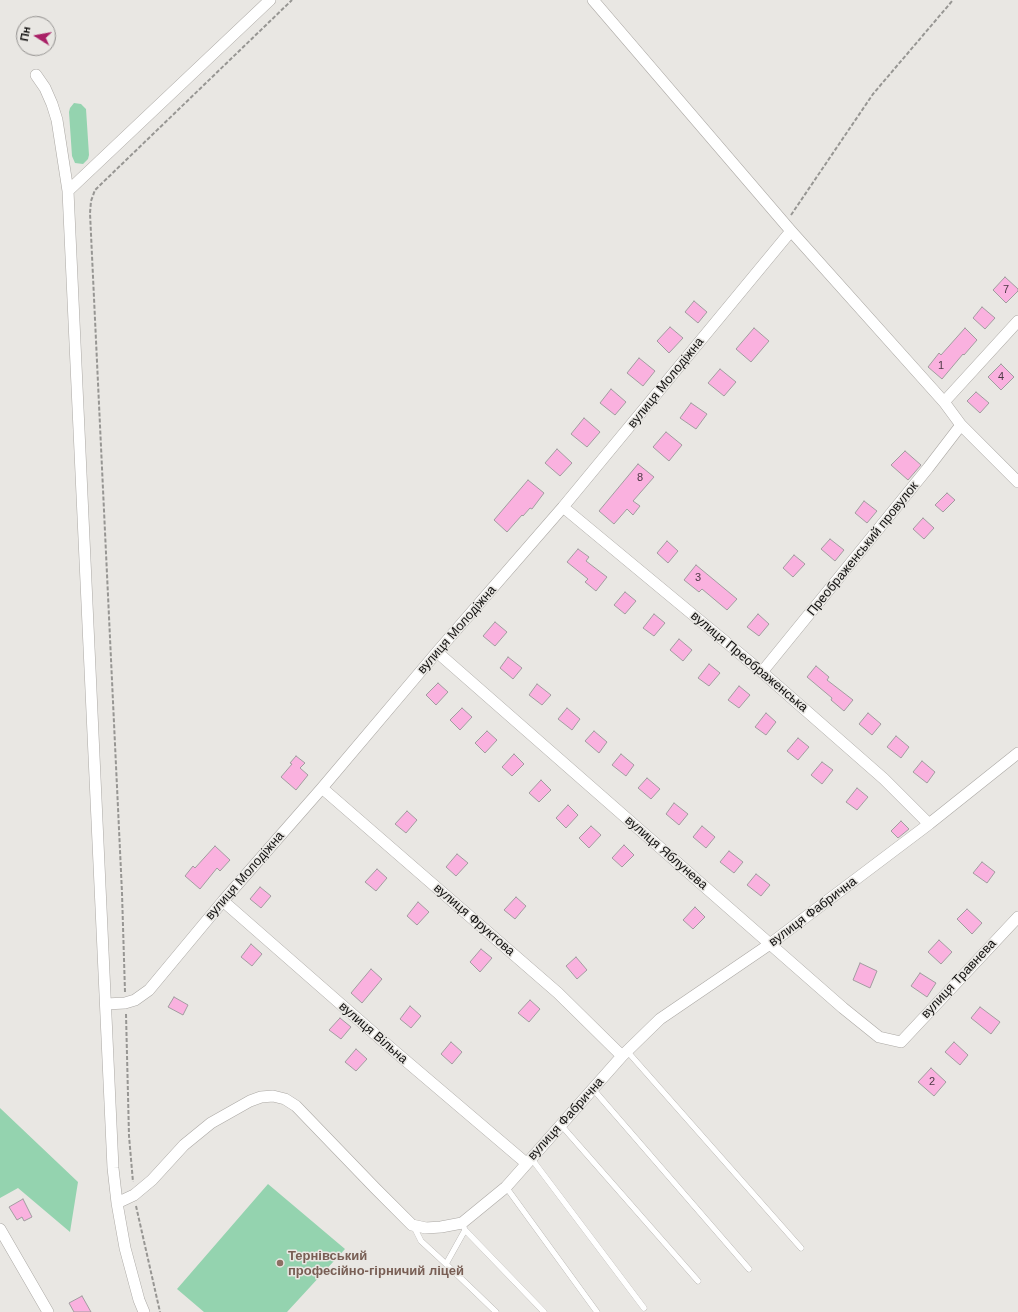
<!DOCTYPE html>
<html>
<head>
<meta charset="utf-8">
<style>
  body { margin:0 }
  #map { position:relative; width:1018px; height:1312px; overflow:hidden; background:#e9e7e3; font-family:Helvetica,sans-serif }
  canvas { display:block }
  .north { position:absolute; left:16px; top:16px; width:40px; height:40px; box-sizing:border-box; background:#e9e7e3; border:1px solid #93918f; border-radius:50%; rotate:281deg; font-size:11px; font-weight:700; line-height:16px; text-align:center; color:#121110 }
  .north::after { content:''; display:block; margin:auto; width:14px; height:18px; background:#a92066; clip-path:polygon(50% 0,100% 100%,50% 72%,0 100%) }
</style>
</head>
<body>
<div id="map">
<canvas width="1018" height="1312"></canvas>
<div class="north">Пн</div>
</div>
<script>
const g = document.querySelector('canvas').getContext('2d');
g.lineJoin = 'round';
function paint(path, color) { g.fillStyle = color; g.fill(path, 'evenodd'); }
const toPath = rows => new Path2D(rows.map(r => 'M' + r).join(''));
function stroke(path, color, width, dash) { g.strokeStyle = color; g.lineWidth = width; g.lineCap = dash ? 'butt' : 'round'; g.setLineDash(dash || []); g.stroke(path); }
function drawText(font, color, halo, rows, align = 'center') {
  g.font = font + ' Helvetica,sans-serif'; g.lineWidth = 3; g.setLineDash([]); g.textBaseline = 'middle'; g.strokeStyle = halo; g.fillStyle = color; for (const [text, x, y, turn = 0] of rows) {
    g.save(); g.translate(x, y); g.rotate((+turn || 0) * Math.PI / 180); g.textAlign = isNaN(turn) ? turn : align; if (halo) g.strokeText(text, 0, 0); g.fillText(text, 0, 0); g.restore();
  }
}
const green = toPath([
  [74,103,81,104,86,109,89,155,88,159,83,164,75,163,72,156,69,112,70,108],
  [0,1108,78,1182,70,1232,18,1188,0,1198],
  [268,1184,345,1249,287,1312,204,1312,177,1289]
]);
const building = toPath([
  [1005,277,1018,289,1018,291,1006,303,993,290,1005,277],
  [694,301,707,312,698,323,685,312,694,301],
  [982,307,995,318,985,329,973,318,982,307],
  [670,327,683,338,669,353,657,341,670,327],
  [754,328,769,341,751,362,736,349,754,328],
  [965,328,977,340,964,355,963,354,942,379,928,367,939,353,941,355,965,328],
  [639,358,655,371,643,386,627,373,639,358],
  [1001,364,1014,377,1001,390,988,377,1001,364],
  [720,369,736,382,724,396,708,383,720,369],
  [611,389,626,402,615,415,600,403,611,389],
  [976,392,989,403,980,413,967,401,976,392],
  [691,403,707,414,696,429,680,418,691,403],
  [584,418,600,432,587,447,571,434,584,418],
  [666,432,682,445,669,461,653,447,666,432],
  [557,449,572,463,560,476,545,463,557,449],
  [905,451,921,465,908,480,891,465,905,451],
  [638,464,654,477,633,501,640,506,633,515,627,509,614,524,599,511,638,464],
  [528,480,544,493,532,509,530,508,523,516,522,515,507,532,494,520,528,480],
  [947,493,955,500,943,512,935,505,947,493],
  [864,501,877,511,867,523,855,513,864,501],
  [923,518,934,528,924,539,913,529,923,518],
  [830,539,844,550,835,561,821,549,830,539],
  [667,541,678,551,668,563,657,553,667,541],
  [578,549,589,557,586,561,607,577,596,591,585,582,588,579,567,562,578,549],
  [794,555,805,564,793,577,783,568,794,555],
  [696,565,737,599,727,610,702,589,699,592,684,580,696,565],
  [625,592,636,601,625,614,614,605,625,592],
  [654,614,665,623,654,636,643,628,654,614],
  [758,614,769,624,759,636,747,627,758,614],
  [495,622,507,632,495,646,483,636,495,622],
  [679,639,692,650,683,661,670,650,679,639],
  [508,657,522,668,513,679,500,668,508,657],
  [709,664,720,673,709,686,698,678,709,664],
  [816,666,829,677,827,680,853,700,844,711,831,700,832,698,807,677,816,666],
  [438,683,448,692,436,705,426,695,438,683],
  [537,684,551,695,542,705,529,695,537,684],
  [739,686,750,695,739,708,728,700,739,686],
  [462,708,472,717,460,730,450,720,462,708],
  [567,708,580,719,572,730,558,719,567,708],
  [766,713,776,722,766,735,755,727,766,713],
  [868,713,881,724,872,735,859,724,868,713],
  [487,731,497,740,485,753,475,743,487,731],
  [594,731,607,742,599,753,585,741,594,731],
  [896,736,909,747,901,758,887,747,896,736],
  [798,738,809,747,798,760,787,751,798,738],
  [514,754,524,764,512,776,502,767,514,754],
  [621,754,634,765,626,776,612,765,621,754],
  [296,756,305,763,300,768,308,775,296,790,281,777,292,764,290,763,296,756],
  [922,761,935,772,927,783,913,772,922,761],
  [822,762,833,770,822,784,811,775,822,762],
  [647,778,660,789,651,799,638,788,647,778],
  [541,780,551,790,539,802,529,793,541,780],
  [857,788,868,797,857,810,846,802,857,788],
  [674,803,688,814,679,825,666,814,674,803],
  [568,805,578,815,566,828,556,818,568,805],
  [407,811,417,820,406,833,395,824,407,811],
  [901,821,909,829,898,838,891,831,901,821],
  [591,826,601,835,589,848,579,838,591,826],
  [702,826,715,837,706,848,693,837,702,826],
  [624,845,634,855,622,867,612,858,624,845],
  [215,846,230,860,220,871,217,868,200,889,185,876,193,866,195,868,215,846],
  [729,851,743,862,734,873,720,862,729,851],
  [457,854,468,863,456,876,446,867,457,854],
  [982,862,995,872,987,883,973,873,982,862],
  [377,869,387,878,376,891,365,882,377,869],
  [756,874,770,885,761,896,747,885,756,874],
  [260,887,271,896,261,908,250,899,260,887],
  [516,897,526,906,515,919,504,910,516,897],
  [418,902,429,912,417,925,407,916,418,902],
  [695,907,705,917,693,929,683,920,695,907],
  [967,909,982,923,972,934,957,919,967,909],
  [939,940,952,952,941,964,928,952,939,940],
  [251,944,262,954,252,966,241,957,251,944],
  [481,949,492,958,480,972,470,962,481,949],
  [576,957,587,970,577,979,566,966,576,957],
  [860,963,877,971,870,988,853,980,860,963],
  [371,969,382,979,362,1003,351,993,371,969],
  [920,973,936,983,927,997,911,986,920,973],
  [174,997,188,1005,183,1015,168,1007,174,997],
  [530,1000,540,1009,529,1022,518,1013,530,1000],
  [410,1006,421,1016,411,1028,400,1019,410,1006],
  [980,1007,1000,1022,991,1034,971,1018,980,1007],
  [340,1018,351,1027,341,1039,329,1030,340,1018],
  [451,1042,462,1052,452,1064,441,1054,451,1042],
  [954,1042,968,1055,960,1065,945,1052,954,1042],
  [356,1049,367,1059,356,1071,345,1062,356,1049],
  [931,1068,946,1082,934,1096,918,1082,931,1068],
  [23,1199,32,1217,24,1221,22,1217,17,1220,9,1207,23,1199],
  [82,1296,91,1312,74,1312,69,1303,82,1296]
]);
const path = toPath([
  [791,215,873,94,953,0],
  [125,992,122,893,90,213,91,201,95,190,292,0],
  [126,1014,129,1136,133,1182],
  [136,1206,160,1312]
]);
const service = toPath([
  [627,1051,801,1248],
  [593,1089,749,1269],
  [561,1125,698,1281],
  [531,1158,644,1308],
  [506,1187,597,1312],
  [462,1223,465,1230,544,1312],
  [413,1225,421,1241,446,1264],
  [465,1230,446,1264,496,1312]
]);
const minor = toPath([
  [593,0,791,231,944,402,961,425,1018,482],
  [36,75,45,88,52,104,57,120,68,191,113,1168,117,1203,125,1248,139,1300,144,1312],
  [68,191,270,0],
  [944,402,1018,321],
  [563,507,762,672,884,779,929,824],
  [437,652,843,1008,879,1037,901,1042,1018,917],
  [762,672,928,468,961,425],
  [322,788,558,993,622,1056],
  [223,901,392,1049,526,1163],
  [106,1004,125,1003,135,1000,149,990,223,901,322,788,437,652,563,507,791,231],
  [117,1203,134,1195,152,1180,184,1145,211,1123,250,1101,261,1097,273,1096,285,1099,296,1106,375,1188,412,1225,426,1228,441,1227,462,1223,506,1187,622,1056,660,1019,770,944,929,824,1018,753],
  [0,1229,48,1312]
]);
const markers = [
  [280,1263,4,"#8d6e63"]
];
const numberNames = [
  ["7",1006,290],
  ["1",941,366],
  ["4",1001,377],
  ["8",640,478],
  ["3",698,578],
  ["2",932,1082]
];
const streetNames = [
  ["вулиця Молодіжна",666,383,-51],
  ["Преображенський провулок",863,549,-51],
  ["вулиця Молодіжна",457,630,-49],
  ["вулиця Преображенська",749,662,40],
  ["вулиця Яблунева",666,853,41],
  ["вулиця Молодіжна",245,876,-49],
  ["вулиця Фабрична",813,912,-37],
  ["вулиця Фруктова",474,920,41],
  ["вулиця Травнева",959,979,-47],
  ["вулиця Вільна",373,1033,41],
  ["вулиця Фабрична",566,1119,-48]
];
const educationNames = [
  ["Тернівський",288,1256],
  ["професійно-гірничий ліцей",288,1271]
];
paint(green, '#94d3af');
paint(building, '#fab1df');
stroke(building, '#a19c9f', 1);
stroke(service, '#aba8a4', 6);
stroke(minor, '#aba8a4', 12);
stroke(path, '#979693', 2, [4, 2]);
stroke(service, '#fff', 5.5);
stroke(minor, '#fff', 11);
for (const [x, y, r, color] of markers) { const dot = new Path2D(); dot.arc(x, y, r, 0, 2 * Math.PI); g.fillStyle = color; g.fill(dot); stroke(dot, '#e9e7e3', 1.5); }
drawText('11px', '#4c3944', null, numberNames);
drawText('13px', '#121110', '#e9e7e3', streetNames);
drawText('bold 13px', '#785e54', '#e9e7e3', educationNames, 'left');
</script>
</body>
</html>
